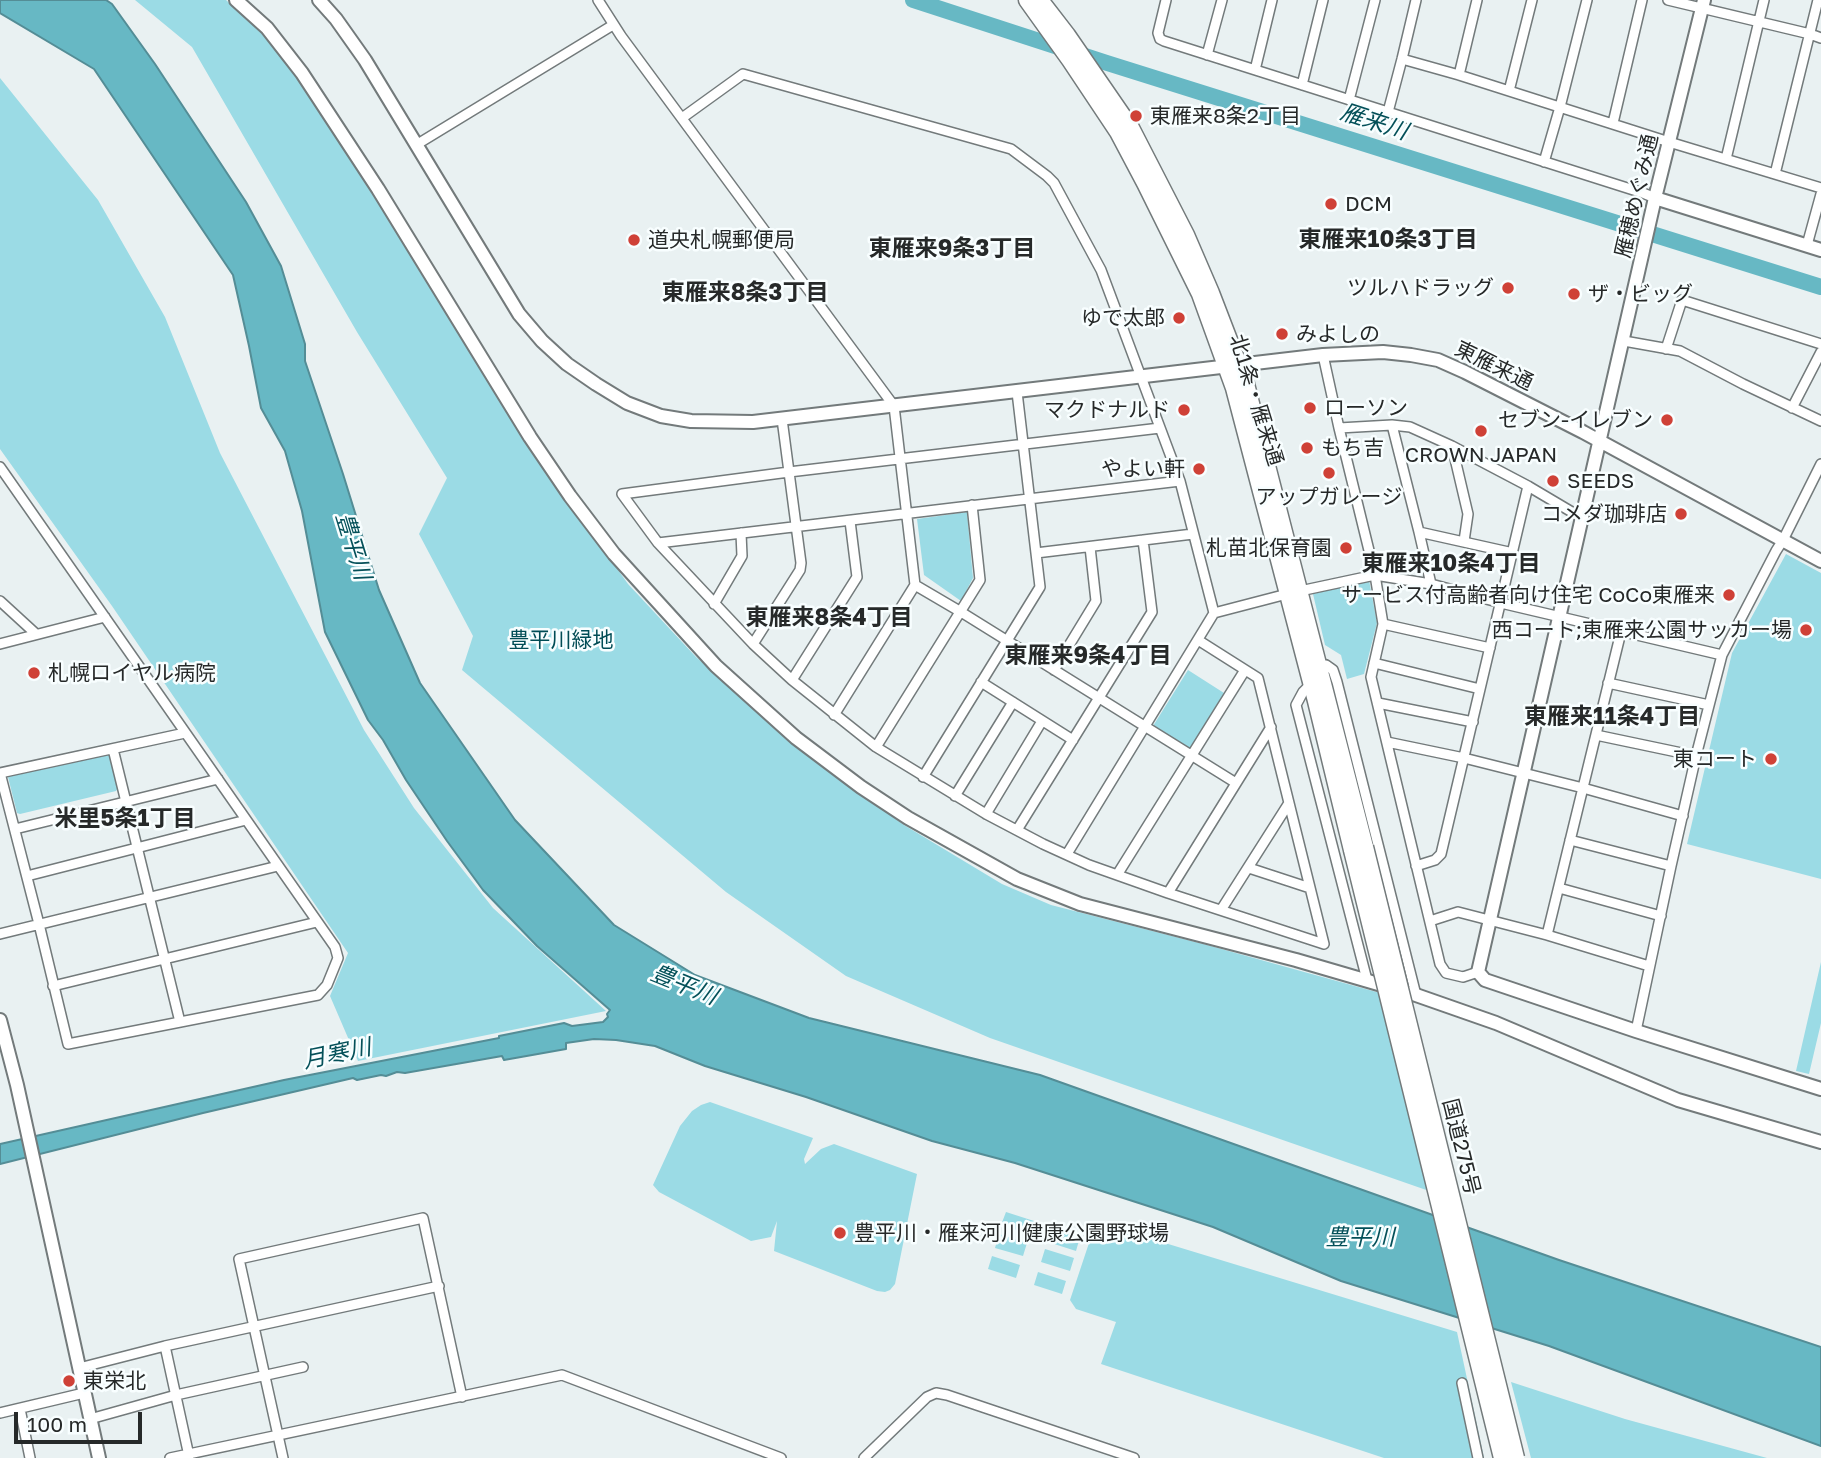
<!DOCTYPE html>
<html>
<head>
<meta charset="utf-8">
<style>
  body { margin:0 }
  #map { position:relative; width:1821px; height:1458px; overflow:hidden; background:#e9f1f2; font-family:"Golos Text",sans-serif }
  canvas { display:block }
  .scale { position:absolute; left:14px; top:1412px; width:128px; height:32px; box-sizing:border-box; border:4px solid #262929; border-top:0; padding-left:9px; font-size:21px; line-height:24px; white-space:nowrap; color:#262929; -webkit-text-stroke:5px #f8feff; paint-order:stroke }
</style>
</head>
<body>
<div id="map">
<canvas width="1821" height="1458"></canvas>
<div class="scale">100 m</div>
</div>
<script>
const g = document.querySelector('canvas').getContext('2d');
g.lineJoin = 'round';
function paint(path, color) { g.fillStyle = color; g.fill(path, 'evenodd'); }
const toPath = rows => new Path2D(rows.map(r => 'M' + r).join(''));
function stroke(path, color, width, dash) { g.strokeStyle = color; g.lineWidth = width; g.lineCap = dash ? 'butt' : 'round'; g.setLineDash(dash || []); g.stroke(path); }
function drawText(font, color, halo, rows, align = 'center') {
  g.font = font + ' "Golos Text","Noto Sans JP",sans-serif'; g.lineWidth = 5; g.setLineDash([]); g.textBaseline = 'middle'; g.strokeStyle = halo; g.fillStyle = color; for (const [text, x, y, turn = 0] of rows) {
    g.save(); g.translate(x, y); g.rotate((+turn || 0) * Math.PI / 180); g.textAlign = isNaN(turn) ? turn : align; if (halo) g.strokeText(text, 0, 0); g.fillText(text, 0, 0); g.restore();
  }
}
const green = toPath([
  [135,0,226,0,260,31,315,98,523,436,628,584,696,657,809,756,904,825,1002,884,1051,905,1207,945,1380,993,1432,1192,990,1038,846,976,726,892,462,670,473,636,419,534,447,478,357,332,192,47],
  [0,78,98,200,165,317,220,453,364,730,414,808,493,908,606,1011,358,1061,330,996,348,953,112,606,0,449],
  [967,512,973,578,961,601,924,575,917,519],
  [1786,554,1821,573,1821,879,1687,844,1732,653],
  [1369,580,1377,623,1364,674,1347,679,1341,655,1325,645,1313,594],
  [1188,670,1224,693,1190,749,1153,726],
  [108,753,110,754,118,788,116,791,20,814,17,813,8,777,11,774],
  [1821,962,1821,1023,1809,1074,1796,1071],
  [710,1102,813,1138,804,1159,805,1164,821,1149,834,1144,917,1174,895,1284,890,1290,885,1292,877,1291,774,1251,777,1221,771,1237,751,1241,659,1192,653,1185,680,1126,692,1111,701,1105],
  [1006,1212,1034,1221,1030,1234,1001,1225],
  [1096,1222,1457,1332,1484,1458,1384,1458,1101,1364,1116,1322,1076,1309,1070,1300],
  [1052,1229,1080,1237,1076,1251,1048,1242],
  [999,1234,1027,1243,1023,1256,995,1248],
  [1045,1249,1074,1258,1070,1271,1041,1262],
  [992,1256,1020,1265,1016,1278,988,1269],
  [1038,1272,1066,1281,1062,1294,1034,1285],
  [1511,1382,1625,1419,1767,1458,1531,1458]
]);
const water = toPath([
  [0,0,106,0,112,4,155,64,246,202,281,266,305,344,305,361,343,474,379,590,420,683,515,820,614,925,695,975,809,1018,1040,1075,1559,1260,1821,1347,1821,1446,1549,1346,1341,1281,1213,1227,1015,1163,932,1141,806,1097,705,1066,655,1046,616,1040,594,1039,566,1043,566,1049,504,1060,502,1056,405,1073,397,1072,386,1076,381,1075,357,1080,353,1078,203,1113,0,1164,0,1144,284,1080,499,1038,499,1036,564,1023,572,1026,603,1022,608,1017,607,1014,610,1010,537,946,483,890,447,841,406,780,383,740,368,720,325,632,302,511,285,451,261,408,249,346,233,275,94,69,0,13,0,0]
]);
const river = toPath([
  [913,0,1107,63,1821,287]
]);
const street = toPath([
  [598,0,621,36,894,406,915,585,834,715],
  [1166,0,1158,33,1160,39,1164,41,1643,193,1655,198],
  [1668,0,1810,34,1821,38],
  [1207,55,1222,0],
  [1402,59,1459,75,1669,142,1821,188],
  [1255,70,1272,0],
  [1459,75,1477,0],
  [1302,85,1323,0],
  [1509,91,1532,0],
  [1349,100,1375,0],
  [1388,112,1402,59,1416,0],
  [682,118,743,74,1011,149,1047,176,1054,183,1101,270,1180,481,1214,613,1067,854],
  [1613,123,1642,0],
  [416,145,613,25],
  [1726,159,1764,0],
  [1544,162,1560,107,1587,0],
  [1775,174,1818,0],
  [1807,245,1821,194],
  [1624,341,1680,351,1743,384,1821,421],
  [1666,349,1682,300,1821,344],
  [1323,355,1339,428,1375,575,1383,624,1371,677,1440,964,1446,973,1463,977,1478,972],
  [1792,408,1821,352],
  [1392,425,1419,532,1513,553],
  [1160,428,789,472,622,494,658,543,753,644,792,680,876,747,986,814,1043,844,1089,865,1168,893,1324,944,1258,678,1198,640],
  [1339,428,1392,425,1410,427,1452,446,1528,486,1582,518],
  [1452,446,1468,514,1464,541],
  [0,467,335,947,338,958,327,985,318,995,68,1044,39,924,0,773,185,733],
  [1419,532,1431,584],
  [658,543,1180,481],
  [1036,553,1193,534],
  [915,585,961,612,1236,783],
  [1300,591,1375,575,1431,584,1501,603,1722,655],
  [0,601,36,634],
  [714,604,742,556,741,533],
  [1214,613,1287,594],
  [1383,624,1490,648],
  [0,644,105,617],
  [753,644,800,570,801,563,782,419],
  [1374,663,1480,689],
  [1054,670,1096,601,1090,547],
  [792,680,857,577,850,521],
  [981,682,1073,740],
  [1608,683,1709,705],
  [1378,703,1473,722],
  [1596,735,1696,756],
  [1387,742,1464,758,1583,788,1683,816],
  [876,747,980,580,972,505],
  [113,749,180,1022],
  [923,777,1040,587,1017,392],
  [955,796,1013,702],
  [986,814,1042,721],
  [15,829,218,779],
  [1017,830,1152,612,1143,540],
  [1570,840,1671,866],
  [1416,866,1435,860,1441,854,1528,486],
  [1249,868,1310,888],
  [1117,875,1245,670],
  [27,876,246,820],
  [1559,888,1661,916],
  [1168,893,1271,727],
  [1221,910,1289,803],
  [1430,921,1458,912,1547,935,1649,966],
  [0,934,278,866],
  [1547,935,1621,632],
  [1367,980,1296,705,1303,692,1311,684,1320,670,1326,665,1333,670,1337,682,1416,995],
  [53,986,317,922],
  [1636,1031,1671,866,1696,756,1722,655,1776,551,1783,540,1821,464],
  [165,1346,189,1456],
  [79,1368,165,1346,439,1286],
  [1462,1383,1478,1458],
  [20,1409,30,1458],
  [0,1413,84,1393],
  [90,1419,176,1395,303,1367],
  [170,1458,562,1375,781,1458],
  [283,1458,239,1259,423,1218,462,1397],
  [864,1458,927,1397,936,1393,947,1395,1134,1458]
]);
const secondary = toPath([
  [236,0,267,28,302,73,378,189,530,437,570,496,614,554,716,666,796,738,861,787,908,818,1017,879,1080,904,1296,960,1416,995,1496,1023,1678,1100,1821,1142],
  [319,0,336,19,365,60,519,314,542,341,567,364,596,384,627,403,661,416,691,421,753,422,1323,355,1383,352,1411,355,1438,360,1465,372,1583,432,1821,561],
  [1704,0,1655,198,1478,972,1485,980,1636,1031,1821,1089],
  [1655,198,1821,250],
  [0,1020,17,1085,99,1458]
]);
const highway = toPath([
  [1027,0,1070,60,1118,132,1145,183,1200,294,1234,388,1316,701,1352,850],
  [1040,0,1067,35,1131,128,1186,235,1211,293,1246,384,1365,847]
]);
const highwayBridge = toPath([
  [1365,847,1516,1458],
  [1352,850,1502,1458]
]);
const markers = [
  [1136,116,7,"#cf4137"],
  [1331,204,7,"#cf4137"],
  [634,240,7,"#cf4137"],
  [1508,288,7,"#cf4137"],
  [1574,294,7,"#cf4137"],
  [1179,318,7,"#cf4137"],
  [1282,334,7,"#cf4137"],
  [1310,408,7,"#cf4137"],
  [1184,410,7,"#cf4137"],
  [1667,420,7,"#cf4137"],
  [1481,431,7,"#cf4137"],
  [1307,448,7,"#cf4137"],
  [1199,469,7,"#cf4137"],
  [1329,473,7,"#cf4137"],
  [1553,481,7,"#cf4137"],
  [1681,514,7,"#cf4137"],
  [1346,548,7,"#cf4137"],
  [1729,595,7,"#cf4137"],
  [1806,630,7,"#cf4137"],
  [34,673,7,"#cf4137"],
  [1771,759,7,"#cf4137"],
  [840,1233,7,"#cf4137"],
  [69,1381,7,"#cf4137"]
];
const poiNames = [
  ["東雁来8条2丁目",1150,116],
  ["DCM",1345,204],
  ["道央札幌郵便局",648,240],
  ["ツルハドラッグ",1494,288,"right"],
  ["ザ・ビッグ",1588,294],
  ["ゆで太郎",1165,318,"right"],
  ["みよしの",1296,334],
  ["ローソン",1324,408],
  ["マクドナルド",1170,410,"right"],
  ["セブン-イレブン",1653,420,"right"],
  ["もち吉",1321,448],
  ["CROWN JAPAN",1481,455,"center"],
  ["やよい軒",1185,469,"right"],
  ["SEEDS",1567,481],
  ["アップガレージ",1329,497,"center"],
  ["コメダ珈琲店",1667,514,"right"],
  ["札苗北保育園",1332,548,"right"],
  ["サービス付高齢者向け住宅 CoCo東雁来",1715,595,"right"],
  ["西コート;東雁来公園サッカー場",1792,630,"right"],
  ["札幌ロイヤル病院",48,673],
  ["東コート",1757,759,"right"],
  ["豊平川・雁来河川健康公園野球場",854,1233],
  ["東栄北",83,1381]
];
const streetNames = [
  ["雁穂めぐみ通",1637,196,-77],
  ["東雁来通",1494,366,26],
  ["北1条・雁来通",1256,400,73],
  ["国道275号",1461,1147,76]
];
const parkNames = [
  ["豊平川緑地",561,640]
];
const waterNames = [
  ["雁来川",1374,122,18],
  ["豊平川",353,546,73],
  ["豊平川",684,985,22],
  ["月寒川",337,1054,-12],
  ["豊平川",1360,1238]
];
const neighbourhoodNames = [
  ["東雁来10条3丁目",1388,240],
  ["東雁来9条3丁目",952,249],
  ["東雁来8条3丁目",745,293],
  ["東雁来10条4丁目",1451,564],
  ["東雁来8条4丁目",829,618],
  ["東雁来9条4丁目",1088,656],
  ["東雁来11条4丁目",1612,717],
  ["米里5条1丁目",125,819]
];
paint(green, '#9bdbe5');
paint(water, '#67b8c4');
stroke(water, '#548d96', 2);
stroke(river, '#67b8c4', 16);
stroke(street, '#737a7b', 12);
stroke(secondary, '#737a7b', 16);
stroke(highway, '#737a7b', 19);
stroke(street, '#fff', 9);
stroke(secondary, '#fff', 12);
stroke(highway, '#fff', 16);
stroke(highwayBridge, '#737a7b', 19, []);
stroke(highwayBridge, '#fff', 16);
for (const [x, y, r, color] of markers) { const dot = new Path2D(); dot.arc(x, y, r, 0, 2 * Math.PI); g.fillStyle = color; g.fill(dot); stroke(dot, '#f8feff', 2.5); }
drawText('21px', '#262929', '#f8feff', poiNames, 'left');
drawText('21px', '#262929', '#f8feff', streetNames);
drawText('21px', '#004c55', '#f8feff', parkNames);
drawText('italic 23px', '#045059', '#f8feff', waterNames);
drawText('bold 23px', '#262929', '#f8feff', neighbourhoodNames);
</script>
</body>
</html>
